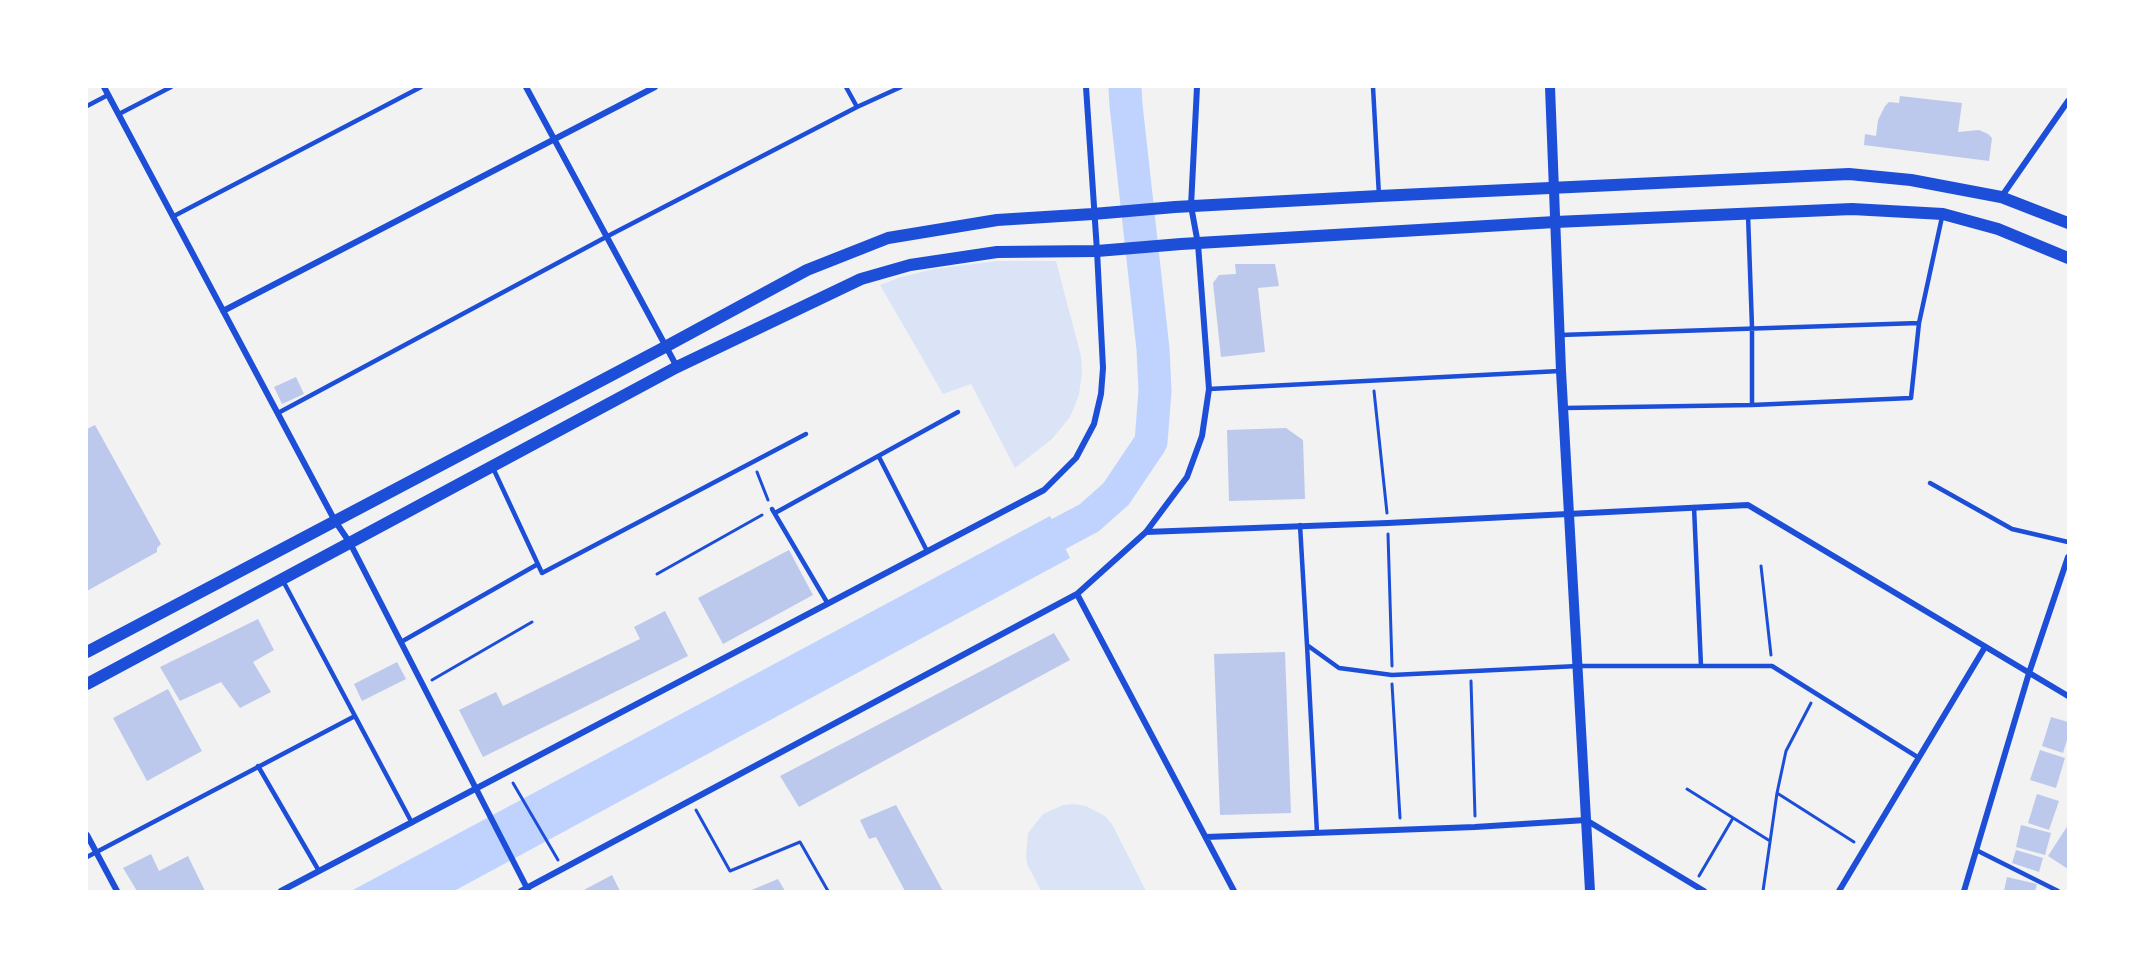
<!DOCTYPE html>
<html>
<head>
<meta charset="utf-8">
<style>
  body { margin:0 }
  #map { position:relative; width:2155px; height:978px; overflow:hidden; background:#f2f2f2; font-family:"Golos Text",sans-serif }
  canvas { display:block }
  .frame { position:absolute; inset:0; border:88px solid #fff; pointer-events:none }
</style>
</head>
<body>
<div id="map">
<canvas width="2155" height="978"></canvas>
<div class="frame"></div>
</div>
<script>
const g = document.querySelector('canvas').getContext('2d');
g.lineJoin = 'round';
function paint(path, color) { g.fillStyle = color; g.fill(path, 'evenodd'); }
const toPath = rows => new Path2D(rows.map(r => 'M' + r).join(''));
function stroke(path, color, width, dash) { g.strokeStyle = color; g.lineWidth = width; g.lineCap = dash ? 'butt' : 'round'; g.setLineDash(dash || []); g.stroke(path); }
const green = toPath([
  [997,261,1056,261,1081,356,1082,373,1079,395,1070,417,1052,439,1015,468,971,384,943,394,880,285,901,277,934,269],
  [1074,804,1086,806,1105,816,1112,824,1146,891,1041,891,1027,864,1026,856,1028,833,1043,814,1063,805]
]);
const water = toPath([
  [1050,516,1070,558,454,891,351,891]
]);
const river = toPath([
  [1019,555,1089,518,1116,494,1151,442,1155,391,1153,349,1126,105,1125,87]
]);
const building = toPath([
  [1900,96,1962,103,1958,132,1979,130,1988,134,1992,138,1989,161,1864,145,1865,134,1876,136,1878,120,1885,106,1889,102,1899,103],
  [1235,264,1275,264,1279,286,1258,288,1265,352,1221,357,1213,283,1219,275,1236,274],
  [296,377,304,394,282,404,274,387],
  [95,425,161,544,157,548,157,552,87,591,87,429],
  [1286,428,1303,440,1305,499,1229,501,1227,430],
  [789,550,813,595,723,644,698,598],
  [665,611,688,656,483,757,459,710,496,692,503,706,640,639,634,627],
  [258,619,274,650,253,662,271,692,240,708,221,682,180,701,160,667],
  [1054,633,1070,660,799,807,780,776],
  [1285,652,1291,813,1220,815,1214,654],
  [397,662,406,679,362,701,354,684],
  [168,689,202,751,147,781,113,718],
  [2051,717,2068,722,2068,737,2063,753,2042,746],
  [2040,750,2065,758,2056,788,2030,780],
  [2037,794,2059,801,2049,830,2028,823],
  [896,805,943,891,905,891,876,837,869,839,860,820],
  [2021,825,2051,833,2045,855,2016,847],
  [2068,825,2068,869,2048,856],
  [2016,850,2043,858,2039,872,2012,863],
  [151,854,159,871,188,856,205,891,137,891,123,868],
  [612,875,620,891,582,891],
  [2007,877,2037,884,2035,891,2004,891],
  [778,879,785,891,749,891]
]);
const path = toPath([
  [1374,391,1387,513],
  [757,472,768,500],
  [1388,534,1392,666],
  [1761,566,1771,655],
  [657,574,762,515],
  [432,680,532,622],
  [1471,681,1475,816],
  [1392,684,1400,818],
  [1811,703,1786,751,1777,793,1854,842],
  [513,783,558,860],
  [1687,789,1770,841],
  [696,810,730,871,800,842,828,891],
  [1699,876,1733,818],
  [1763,891,1777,793]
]);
const service = toPath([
  [846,87,857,107],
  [1373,87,1379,196],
  [87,106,108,95],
  [119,114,171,87],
  [1748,215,1752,327,1752,405],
  [174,216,421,87],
  [1560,335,1919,323],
  [1209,389,1560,371],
  [1564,408,1752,405,1911,398,1919,323,1942,217],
  [278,413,606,237,857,107,901,87],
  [879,457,927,551],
  [493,468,542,573,806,434],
  [1930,483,2012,529,2068,542],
  [1694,507,1701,666],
  [772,509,828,604],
  [775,513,958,412],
  [1300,525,1307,645,1339,668,1392,675,1578,666,1772,666,1919,758],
  [282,579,412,823],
  [401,642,538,564],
  [1307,645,1317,833],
  [258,766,319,871],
  [1976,850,2058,891],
  [87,857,355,716]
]);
const minor = toPath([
  [104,87,335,521,350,543,528,890],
  [526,87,677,367],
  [2002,196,2068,101],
  [223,311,655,87],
  [1146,532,1388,523,1748,505,2068,696],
  [1077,594,1234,891],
  [87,835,117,891],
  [1206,837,1475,827,1586,820,1704,891],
  [281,891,1044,490,1076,458,1094,424,1101,394,1103,368,1097,251,1086,87],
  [521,891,1077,594,1146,532,1187,477,1202,436,1209,389,1198,244,1191,206,1197,87],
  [1839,891,1985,647],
  [1964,891,2029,673,2068,557]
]);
const tertiary = toPath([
  [1550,87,1561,371,1590,891]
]);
const secondary = toPath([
  [87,652,665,347,807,270,888,238,997,220,1093,214,1175,207,1379,196,1849,174,1911,180,2001,197,2068,223],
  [87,684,677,367,861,279,910,265,997,252,1097,251,1181,244,1555,222,1852,209,1943,214,1998,229,2068,258]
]);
paint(green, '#dbe4f7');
paint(water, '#bfd3fe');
stroke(river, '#bfd3fe', 33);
paint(building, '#bdc9ec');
stroke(path, '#1d4ed8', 3);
stroke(service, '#1d4ed8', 4.5);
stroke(minor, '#1d4ed8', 6);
stroke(tertiary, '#1d4ed8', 10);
stroke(secondary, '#1d4ed8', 12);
</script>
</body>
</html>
